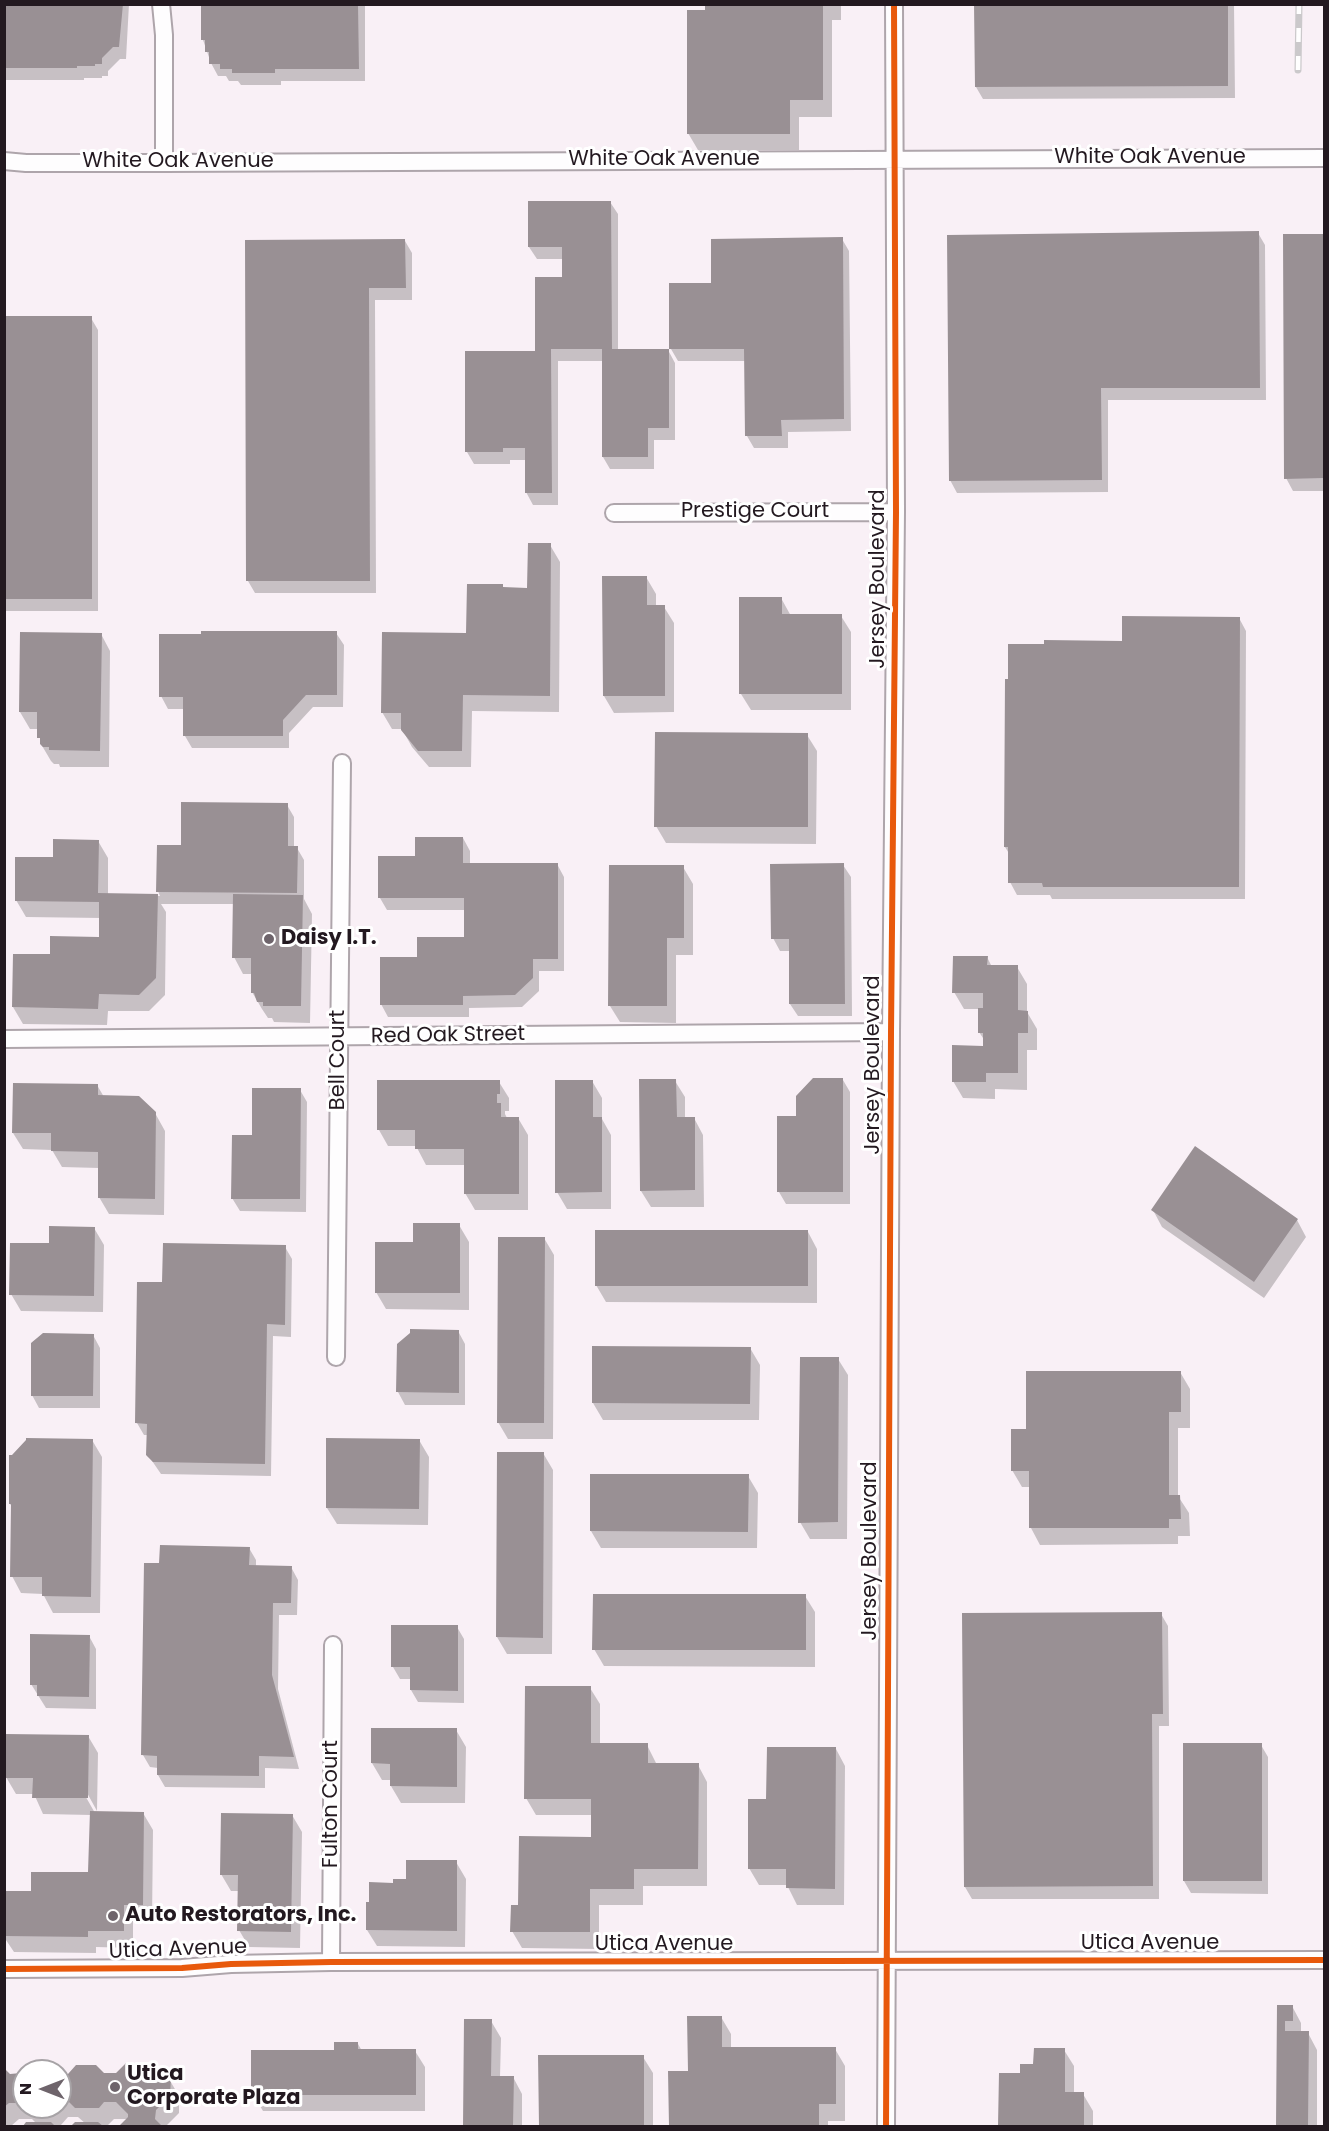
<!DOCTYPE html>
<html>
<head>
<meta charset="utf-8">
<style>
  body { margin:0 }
  #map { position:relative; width:1329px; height:2131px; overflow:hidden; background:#f9f0f6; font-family:Poppins,sans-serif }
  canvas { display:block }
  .frame { position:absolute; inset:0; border:6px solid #231920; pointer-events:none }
  .north { position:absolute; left:12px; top:2059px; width:60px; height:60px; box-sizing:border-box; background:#fff; border:2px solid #a7a3a6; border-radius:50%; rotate:270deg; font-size:16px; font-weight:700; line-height:24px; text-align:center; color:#231920 }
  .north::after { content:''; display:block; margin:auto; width:21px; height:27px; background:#6e646b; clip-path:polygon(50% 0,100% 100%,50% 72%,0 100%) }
</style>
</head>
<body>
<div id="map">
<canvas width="1329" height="2131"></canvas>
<div class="frame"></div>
<div class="north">N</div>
</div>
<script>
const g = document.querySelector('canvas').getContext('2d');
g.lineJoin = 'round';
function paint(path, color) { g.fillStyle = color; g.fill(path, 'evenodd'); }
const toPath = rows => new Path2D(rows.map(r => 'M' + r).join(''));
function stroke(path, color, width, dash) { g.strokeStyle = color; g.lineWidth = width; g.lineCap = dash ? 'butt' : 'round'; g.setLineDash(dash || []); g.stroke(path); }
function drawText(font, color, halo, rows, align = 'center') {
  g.font = font + ' Poppins,sans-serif'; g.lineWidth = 6; g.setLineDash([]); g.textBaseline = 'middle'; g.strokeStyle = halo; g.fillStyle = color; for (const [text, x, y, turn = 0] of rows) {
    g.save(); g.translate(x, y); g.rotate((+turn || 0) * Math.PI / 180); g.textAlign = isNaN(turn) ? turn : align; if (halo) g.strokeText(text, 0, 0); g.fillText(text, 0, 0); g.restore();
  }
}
const shadow = toPath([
  [4,4,129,4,126,59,120,59,108,71,108,76,102,76,102,78,84,78,84,80,4,80],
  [203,4,365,4,365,81,281,81,281,85,241,85,238,81,229,81,226,76,218,76,211,63,203,40],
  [707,4,841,4,841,20,832,20,832,117,799,117,799,150,698,150,688,133],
  [976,4,1234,4,1235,98,983,99,976,87],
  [610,202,618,214,618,351,668,350,675,363,675,440,654,440,654,469,610,469,603,457,603,361,558,361,558,505,533,505,526,492,526,460,510,460,510,464,474,464,467,452,537,353,563,279,563,259,537,259,529,247],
  [1258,233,1265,245,1266,400,1108,400,1108,492,957,493,950,480],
  [1324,235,1324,491,1293,491,1286,478,1284,236],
  [842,239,849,251,851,431,788,432,788,448,754,448,747,436,746,361,678,361,671,349,713,284],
  [247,241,405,241,412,253,412,300,375,300,376,593,255,593,248,581],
  [4,318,91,318,98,330,98,611,4,611],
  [550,545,560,562,559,712,472,711,471,767,429,767,412,747,402,729,392,729,382,712,468,634,502,585,504,589,529,589],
  [604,577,646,577,656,594,656,607,664,607,674,623,674,712,614,713,604,696],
  [781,598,791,616,841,616,851,632,851,710,751,710,741,694],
  [1239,618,1246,631,1245,899,1052,899,1050,895,1017,895,1010,882,1010,855,1005,847,1006,681,1123,642],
  [336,633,344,645,343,707,313,707,289,733,289,748,192,748,185,736,185,709,168,709,161,696],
  [101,634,110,651,109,767,60,767,59,764,54,764,51,761,41,744,39,729,30,729,20,712],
  [807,735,817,751,816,844,666,843,656,826],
  [287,805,294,817,294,848,297,848,304,860,304,899,312,914,310,1023,274,1022,272,1018,268,1018,262,1009,252,992,253,974,243,974,234,957,234,904,161,904,166,912,165,995,149,1011,108,1011,107,1025,23,1024,13,1007,14,956,51,956,101,938,101,918,26,917,16,900,54,859,98,841,108,858,108,895,160,896,158,891,182,847],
  [463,838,470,851,470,864,557,864,564,877,564,971,539,971,539,991,522,1007,469,1008,469,1017,388,1017,381,1004,418,959,466,938,466,910,387,910,380,898,380,858,417,858],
  [843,865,851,877,852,1016,798,1016,790,1004,790,951,780,951,773,938],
  [683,867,693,884,693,955,676,955,676,1023,620,1022,610,1006],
  [987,957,992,967,1017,967,1027,984,1027,1012,1037,1029,1037,1050,1027,1050,1027,1090,995,1089,995,1099,963,1098,953,1081,984,1047,985,1041,979,1032,979,1009,964,1009,954,992],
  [843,1080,850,1092,850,1204,786,1204,779,1192],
  [592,1081,602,1098,602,1119,611,1135,611,1209,567,1209,557,1192],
  [675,1081,685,1097,685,1118,694,1118,703,1135,704,1207,651,1207,641,1191],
  [499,1082,509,1098,509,1111,505,1111,505,1114,507,1118,518,1118,528,1135,528,1210,475,1210,465,1193,465,1165,426,1165,416,1146,388,1146,379,1130],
  [97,1085,104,1097,155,1113,165,1131,164,1215,109,1214,99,1197,99,1168,62,1167,52,1150,23,1149,13,1133],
  [300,1090,307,1102,306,1212,240,1211,232,1198,253,1137],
  [1153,1210,1297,1220,1306,1237,1264,1298,1162,1227],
  [459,1225,469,1242,469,1310,386,1309,376,1292,415,1243],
  [94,1228,104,1245,103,1312,21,1311,11,1294,50,1245],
  [808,1232,817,1249,817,1303,606,1302,596,1285],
  [544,1238,554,1255,553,1439,508,1439,498,1422],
  [285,1247,292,1259,291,1337,273,1336,271,1476,161,1474,148,1455,148,1435,144,1435,137,1423,164,1284],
  [458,1331,465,1344,465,1405,405,1405,398,1392,398,1345],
  [93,1335,100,1348,100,1408,39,1408,32,1395],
  [750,1348,760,1365,759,1420,603,1420,593,1403],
  [838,1359,848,1375,847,1539,810,1539,800,1522],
  [1180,1372,1190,1389,1190,1428,1178,1428,1178,1496,1189,1513,1190,1536,1178,1536,1178,1544,1040,1545,1031,1528,1031,1487,1022,1487,1012,1470,1028,1431],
  [92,1440,102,1457,100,1613,53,1613,43,1594,21,1593,12,1576,13,1508,10,1504],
  [419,1440,429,1457,428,1525,337,1524,327,1508],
  [498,1453,543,1453,553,1470,552,1654,507,1654,497,1637],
  [748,1476,758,1493,757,1548,601,1548,591,1531],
  [249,1548,256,1560,256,1567,291,1567,298,1580,297,1615,279,1615,278,1689,299,1769,265,1768,265,1788,165,1787,158,1775,158,1768,150,1767,143,1755],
  [805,1596,815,1612,815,1667,604,1666,594,1649],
  [964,1614,1161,1614,1168,1626,1169,1726,1159,1726,1159,1899,972,1899,965,1887],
  [457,1627,464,1639,464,1703,418,1702,411,1690,411,1679,400,1679,393,1667],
  [89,1636,96,1649,96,1709,46,1708,31,1684],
  [590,1688,600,1704,600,1745,647,1745,657,1765,698,1765,707,1782,707,1886,643,1886,643,1905,599,1905,599,1949,522,1948,512,1931,520,1906,592,1838,593,1815,536,1815,526,1798],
  [372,1729,456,1730,466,1747,465,1803,401,1803,391,1786,391,1780,382,1780,372,1763],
  [88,1736,98,1753,97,1811,86,1791,83,1792,95,1813,143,1813,153,1830,152,1922,133,1921,133,1948,96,1947,96,1953,14,1952,4,1937,4,1892,32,1893,90,1874,91,1815,43,1814,34,1794,16,1794,6,1777],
  [1261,1745,1268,1757,1268,1894,1191,1893,1184,1881],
  [836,1749,845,1766,844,1905,797,1905,787,1885,759,1885,749,1868,768,1800],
  [292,1815,302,1832,300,1948,249,1947,239,1930,240,1891,231,1891,221,1874],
  [456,1862,466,1879,465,1947,377,1946,367,1930,394,1884],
  [1278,2006,1292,2006,1301,2023,1301,2033,1308,2033,1317,2050,1317,2126,1278,2126],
  [721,2017,731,2034,731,2048,835,2049,845,2066,845,2121,828,2121,828,2126,670,2126,670,2073,689,2073],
  [465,2021,491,2021,501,2038,500,2077,513,2077,522,2094,522,2126,465,2126],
  [358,2044,362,2051,415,2051,425,2067,425,2111,263,2111,253,2094,335,2052],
  [1064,2050,1074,2066,1074,2094,1083,2094,1093,2111,1093,2126,1000,2126,1000,2075,1021,2075],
  [539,2057,643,2057,653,2073,653,2126,540,2126],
  [4,2071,9,2075,21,2075,24,2072,24,2107,60,2107,60,2075,104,2075,169,2079,179,2096,179,2113,166,2126,121,2126,128,2119,114,2119,108,2125,99,2125,101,2126,73,2126,75,2124,86,2124,78,2117,68,2117,61,2125,51,2125,53,2126,25,2126,27,2124,37,2124,32,2119,19,2119,11,2126,4,2126]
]);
const building = toPath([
  [4,4,123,4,119,47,113,47,102,58,102,64,95,64,95,66,77,66,77,68,4,68],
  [201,4,358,4,359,69,275,69,275,73,232,73,232,69,220,69,220,64,209,64,209,52,205,52,205,40,201,40],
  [705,4,823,4,823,100,790,100,790,134,687,134,687,10,705,10],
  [974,4,1228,4,1228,86,975,87],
  [528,201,611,201,612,349,669,349,669,428,648,428,648,457,602,457,602,349,551,349,552,493,525,493,525,448,503,448,503,452,465,452,465,351,535,351,535,277,562,277,562,247,528,247],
  [1259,231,1260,388,1101,388,1102,480,949,481,947,235],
  [1283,234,1324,234,1324,478,1284,479],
  [843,237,844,419,781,420,782,436,745,436,744,349,669,349,669,283,711,283,711,239],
  [405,239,406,288,369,288,370,581,246,581,245,240],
  [4,316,92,316,92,599,4,599],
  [528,543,551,543,550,696,463,695,462,751,418,751,401,730,401,713,381,713,382,632,466,633,467,584,503,584,503,587,527,588],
  [602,576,647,576,647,605,665,605,665,696,603,696],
  [739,597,782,597,782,614,842,614,842,694,739,694],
  [1122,616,1240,617,1239,887,1043,887,1042,883,1008,883,1008,847,1004,847,1005,679,1008,679,1008,644,1044,644,1044,640,1122,641],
  [201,631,337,631,337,695,306,695,283,720,283,736,183,736,183,697,159,697,159,634,201,634],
  [20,632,102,633,100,751,49,750,49,747,43,747,40,744,40,738,37,738,37,712,19,712],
  [655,732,808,733,808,827,654,827],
  [181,802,288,803,288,846,298,846,297,893,156,892,157,845,181,845],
  [415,837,463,837,463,863,558,863,558,959,533,959,533,978,515,995,463,996,463,1005,380,1005,380,957,417,957,417,937,464,937,464,898,378,898,378,856,415,856],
  [53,839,99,840,98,893,158,894,156,978,139,995,99,994,98,1009,12,1007,13,954,50,954,50,936,99,937,99,902,15,901,15,857,53,857],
  [844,863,845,1004,789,1004,789,939,771,939,770,864],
  [609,865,684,865,684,938,667,938,667,1006,608,1006],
  [233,894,303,895,301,1006,263,1006,263,1002,257,1002,254,993,251,993,251,958,232,958],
  [953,956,988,956,987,965,1018,965,1018,1010,1028,1011,1028,1033,1018,1033,1018,1073,986,1073,986,1082,952,1082,952,1045,983,1046,983,1033,978,1033,978,1008,983,1008,983,993,952,993],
  [813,1078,843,1078,843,1192,777,1192,777,1116,796,1116,796,1096],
  [639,1079,676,1079,677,1117,695,1117,695,1190,640,1191],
  [377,1080,500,1080,500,1094,497,1094,497,1103,501,1103,501,1117,519,1117,519,1194,464,1194,464,1149,415,1149,415,1130,377,1130],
  [555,1080,593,1080,593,1117,602,1117,602,1192,555,1193],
  [13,1083,98,1084,98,1095,139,1096,156,1112,155,1199,98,1198,98,1152,51,1151,51,1133,12,1133],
  [252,1088,301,1088,300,1199,231,1199,232,1135,252,1135],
  [1195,1146,1298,1219,1254,1282,1151,1210],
  [413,1223,460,1223,460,1293,375,1293,375,1242,413,1242],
  [49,1226,95,1227,94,1296,9,1295,10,1243,49,1243],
  [595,1230,808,1230,808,1286,595,1286],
  [498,1237,545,1237,544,1423,497,1423],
  [163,1243,286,1245,285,1325,267,1324,265,1464,153,1462,146,1455,147,1424,135,1423,137,1282,162,1282],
  [410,1329,459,1330,459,1393,396,1392,397,1344,410,1333],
  [43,1333,94,1334,93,1396,31,1396,31,1343],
  [592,1346,751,1347,750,1404,592,1403],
  [800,1357,839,1357,838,1522,798,1523],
  [1026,1371,1181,1371,1181,1412,1169,1412,1169,1495,1180,1495,1181,1519,1169,1519,1169,1528,1029,1528,1029,1471,1011,1471,1011,1429,1026,1429],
  [26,1438,93,1439,91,1597,42,1596,42,1577,10,1577,11,1504,9,1504,9,1455,12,1455,26,1440],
  [326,1438,420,1439,419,1509,326,1508],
  [497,1452,544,1452,543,1638,496,1637],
  [590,1474,749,1474,748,1532,590,1531],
  [160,1545,250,1547,249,1565,292,1566,291,1603,273,1603,272,1675,294,1757,259,1756,259,1776,157,1775,157,1756,141,1755,144,1563,159,1563],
  [593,1594,806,1594,806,1650,592,1650],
  [1162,1612,1163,1714,1152,1714,1153,1886,964,1887,962,1613],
  [391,1625,458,1625,458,1691,410,1690,410,1667,391,1667],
  [30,1634,90,1635,89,1697,37,1696,37,1685,30,1685],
  [525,1686,591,1686,591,1743,648,1743,648,1763,699,1763,698,1869,634,1869,634,1889,590,1889,590,1932,510,1932,511,1905,518,1905,519,1836,591,1837,591,1799,524,1799],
  [371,1728,457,1728,457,1787,390,1786,390,1764,371,1763],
  [5,1734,89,1735,88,1798,32,1798,33,1778,5,1778],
  [1183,1743,1262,1743,1262,1881,1183,1881],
  [767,1747,836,1747,835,1889,786,1888,786,1869,748,1869,748,1799,766,1799],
  [90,1811,144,1812,143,1905,124,1905,124,1931,88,1931,88,1937,4,1936,4,1891,31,1891,31,1872,88,1872],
  [221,1813,293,1814,291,1932,237,1931,238,1875,220,1875],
  [406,1860,457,1860,457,1931,366,1930,366,1902,369,1902,369,1882,393,1883,393,1879,406,1879],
  [1277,2005,1293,2005,1293,2021,1285,2021,1285,2031,1309,2031,1308,2126,1276,2126],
  [687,2016,722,2016,722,2047,836,2047,836,2104,819,2104,819,2126,669,2126,668,2071,688,2071],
  [464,2019,492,2019,491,2076,514,2076,513,2126,463,2126],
  [334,2042,358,2042,358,2049,416,2049,416,2095,251,2095,251,2050,334,2050],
  [1034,2048,1065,2048,1065,2092,1084,2092,1084,2126,998,2126,999,2073,1020,2073,1020,2064,1033,2064],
  [538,2055,644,2055,644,2126,539,2126],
  [126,2063,154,2063,171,2078,170,2096,156,2110,155,2119,162,2126,119,2126,128,2117,128,2114,116,2102,104,2102,99,2108,75,2108,67,2100,60,2100,60,2074,68,2074,76,2065,96,2065,104,2073,116,2073],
  [29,2065,49,2065,55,2071,24,2071,24,2105,21,2103,9,2103,4,2107,4,2068,10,2074,21,2073],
  [26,2122,51,2122,55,2126,23,2126],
  [75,2122,98,2122,103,2126,71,2126]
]);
const street = toPath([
  [161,4,164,35,164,163],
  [4,161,26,163,164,163,1324,158],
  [614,513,896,512],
  [4,1039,891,1032],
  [336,1357,342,763],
  [331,1962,333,1645],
  [4,1969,182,1968,231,1964,331,1962,1324,1960],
  [886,2126,891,1032,896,512,894,4]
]);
const rail = toPath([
  [1298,70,1299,4]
]);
const cycleway = toPath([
  [4,1969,182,1968,231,1964,331,1962,1324,1960],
  [886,2126,891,1032,896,512,894,4]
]);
const markers = [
  [269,939,6,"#6e646b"],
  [113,1916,6,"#6e646b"],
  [115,2087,6,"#6e646b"]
];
const streetNames = [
  ["White Oak Avenue",1150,158],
  ["White Oak Avenue",664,160],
  ["White Oak Avenue",178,162],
  ["Prestige Court",755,512],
  ["Jersey Boulevard",879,579,-90],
  ["Red Oak Street",448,1036,-1],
  ["Bell Court",339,1060,-90],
  ["Jersey Boulevard",874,1065,-90],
  ["Jersey Boulevard",871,1551,-90],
  ["Fulton Court",332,1804,-90],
  ["Utica Avenue",1150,1944],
  ["Utica Avenue",664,1945],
  ["Utica Avenue",178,1950,-2]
];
const poiNames = [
  ["Daisy I.T.",281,939],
  ["Auto Restorators, Inc.",125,1916],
  ["Utica",127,2075],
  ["Corporate Plaza",127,2099]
];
paint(shadow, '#0003');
paint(building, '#999094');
stroke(street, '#aea5ab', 20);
stroke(street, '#fefdfe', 16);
stroke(rail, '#cbc9cb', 7);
stroke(rail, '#fff', 4.5, [14]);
stroke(cycleway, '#e8590c', 6);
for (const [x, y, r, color] of markers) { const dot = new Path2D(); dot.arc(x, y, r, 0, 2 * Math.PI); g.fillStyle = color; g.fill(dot); stroke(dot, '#fff', 2); }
drawText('21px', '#231920', '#fff', streetNames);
drawText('bold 21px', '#231920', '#fff', poiNames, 'left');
</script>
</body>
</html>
